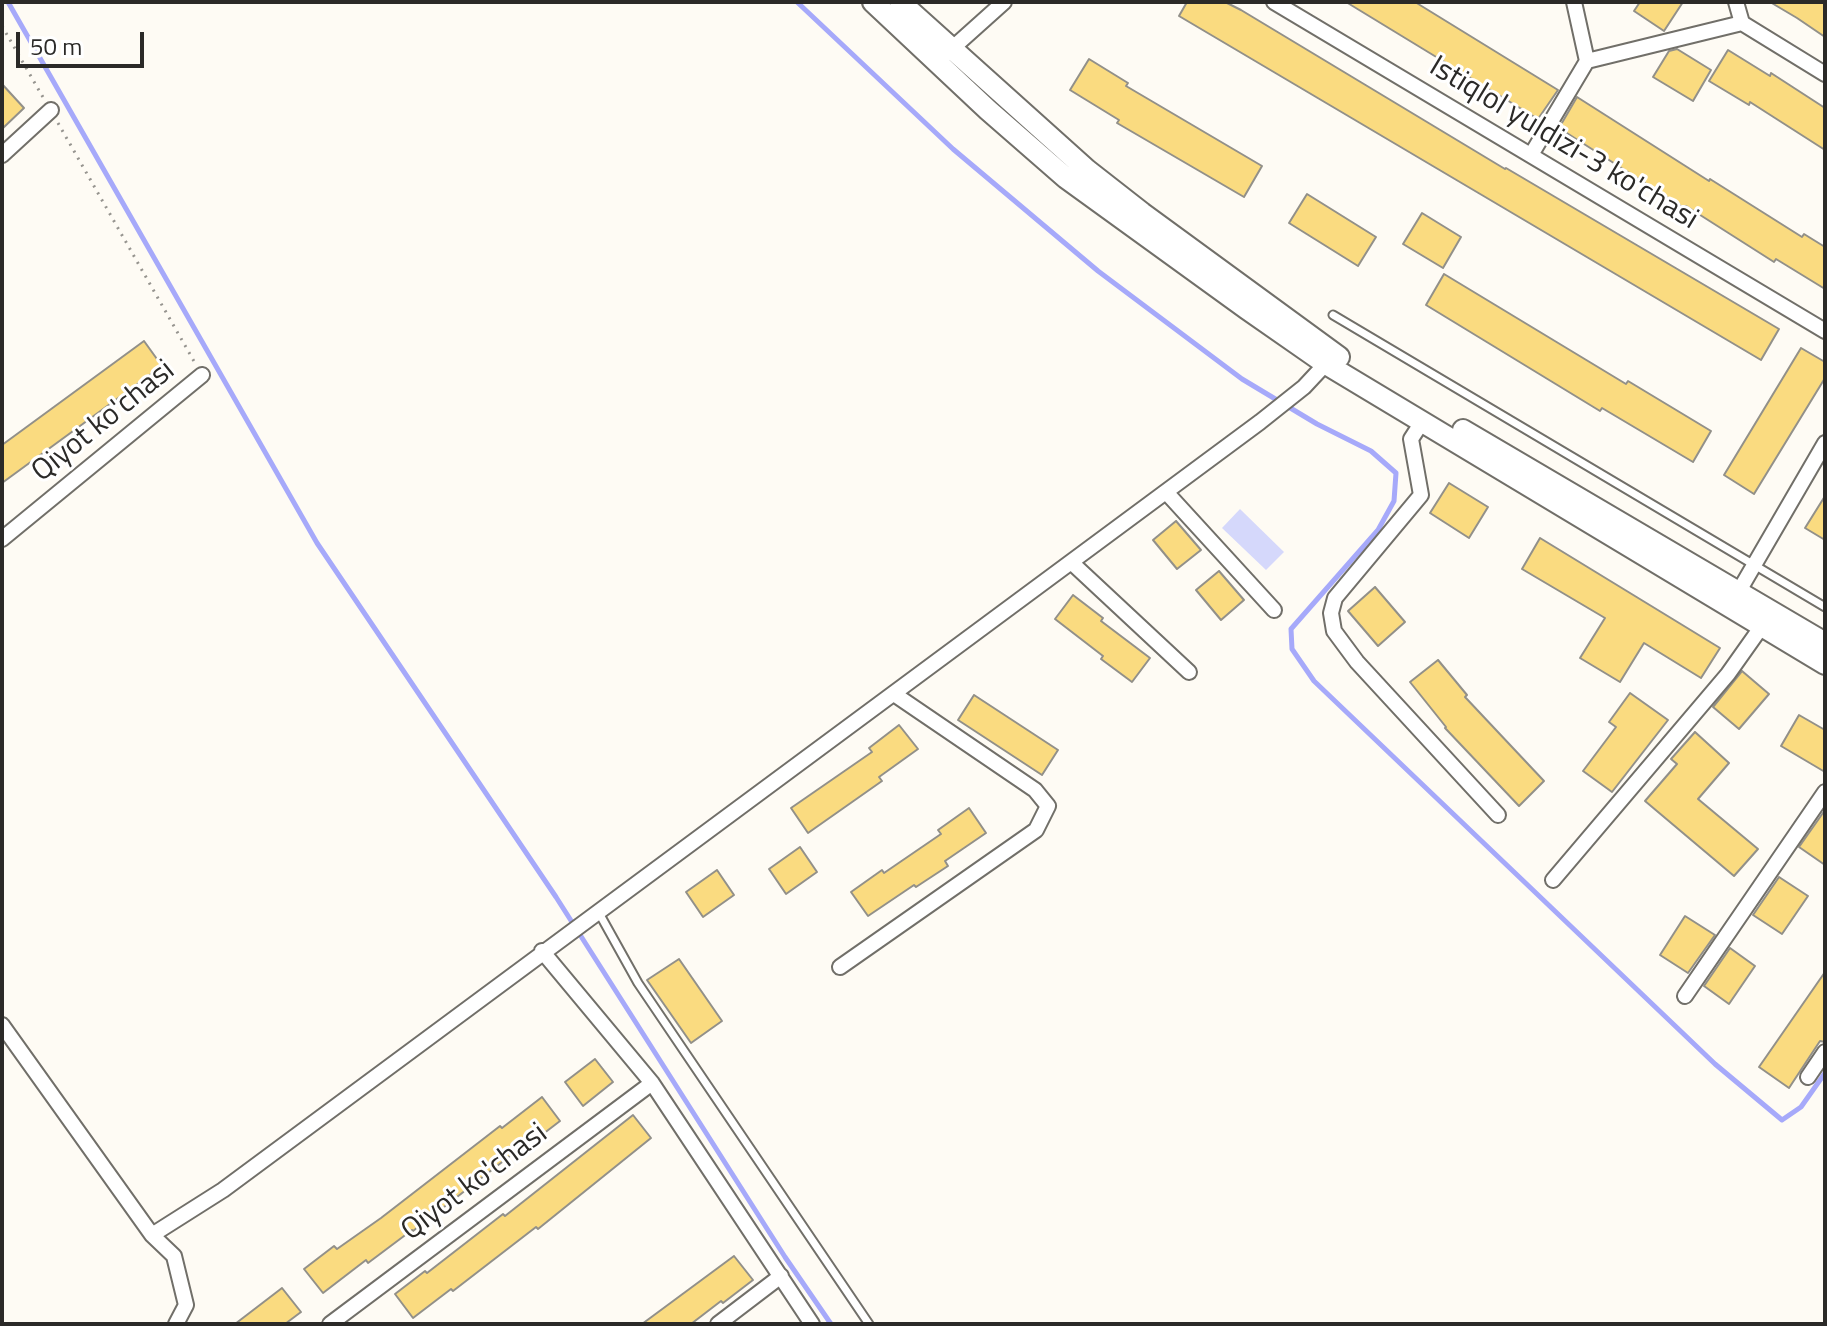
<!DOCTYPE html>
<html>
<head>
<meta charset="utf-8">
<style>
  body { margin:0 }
  #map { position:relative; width:1827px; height:1326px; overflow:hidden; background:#fefbf4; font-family:"Titillium Web",sans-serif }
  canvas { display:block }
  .frame { position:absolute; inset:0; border:4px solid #2b2a28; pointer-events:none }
  .scale { position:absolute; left:16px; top:32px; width:128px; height:36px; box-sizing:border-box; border:4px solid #2b2a28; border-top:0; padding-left:10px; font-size:24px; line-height:28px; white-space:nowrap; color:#2b2a28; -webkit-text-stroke:6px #fff; paint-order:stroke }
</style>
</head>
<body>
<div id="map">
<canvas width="1827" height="1326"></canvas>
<div class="frame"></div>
<div class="scale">50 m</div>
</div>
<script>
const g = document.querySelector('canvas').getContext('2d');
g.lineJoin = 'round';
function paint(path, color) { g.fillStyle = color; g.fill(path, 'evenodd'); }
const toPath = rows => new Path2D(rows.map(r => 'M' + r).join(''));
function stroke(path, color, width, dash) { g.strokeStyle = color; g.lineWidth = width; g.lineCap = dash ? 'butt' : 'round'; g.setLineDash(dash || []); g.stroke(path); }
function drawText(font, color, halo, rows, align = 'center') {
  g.font = font + ' "Titillium Web",sans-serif'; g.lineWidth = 6; g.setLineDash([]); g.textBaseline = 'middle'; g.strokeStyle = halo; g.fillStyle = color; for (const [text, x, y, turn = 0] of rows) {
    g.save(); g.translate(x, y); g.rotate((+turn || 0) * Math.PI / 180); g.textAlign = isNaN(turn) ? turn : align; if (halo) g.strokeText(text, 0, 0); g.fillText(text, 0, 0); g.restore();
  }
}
const green = toPath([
  [1240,509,1284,552,1266,570,1222,528]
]);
const stream = toPath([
  [8,2,317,543,556,897,785,1257,831,1324],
  [797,2,953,149,1098,271,1242,379,1317,424,1371,451,1396,473,1394,501,1378,530,1291,629,1292,649,1314,681,1715,1064,1782,1120,1801,1107,1825,1073]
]);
const building = toPath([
  [1187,2,1225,2,1241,10,1505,169,1506,168,1779,329,1761,360,1179,16,1187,2],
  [1346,2,1415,2,1558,90,1538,119,1346,2],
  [1640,2,1683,2,1664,31,1634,11,1640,2],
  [1770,2,1825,2,1825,37,1797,18,1770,2],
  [1677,49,1711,70,1693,101,1653,77,1669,51,1677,49],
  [1728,50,1770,76,1771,73,1825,108,1825,150,1750,102,1749,105,1709,81,1728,50],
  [1089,59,1128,83,1126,86,1262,166,1244,197,1117,123,1119,120,1070,90,1089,59],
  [2,84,24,108,2,129,2,84],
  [1577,97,1709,181,1710,179,1802,237,1804,234,1825,247,1825,289,1776,259,1774,262,1686,206,1684,208,1559,128,1577,97],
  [1307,194,1376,237,1358,266,1289,223,1307,194],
  [1422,213,1461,237,1443,268,1403,244,1422,213],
  [1444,274,1626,384,1628,381,1711,431,1693,462,1602,408,1600,411,1426,305,1444,274],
  [144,341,162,366,2,483,2,445,144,341],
  [1801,348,1825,362,1825,378,1754,494,1724,475,1801,348],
  [1449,483,1488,507,1469,538,1430,513,1449,483],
  [1825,496,1825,540,1805,528,1825,496],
  [1176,521,1201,550,1177,569,1153,540,1176,521],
  [1540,538,1720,648,1701,678,1644,643,1620,682,1580,658,1605,618,1522,569,1540,538],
  [1219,571,1244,600,1221,620,1196,590,1219,571],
  [1375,587,1405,622,1378,646,1348,611,1375,587],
  [1073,595,1103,618,1101,621,1150,658,1132,682,1101,659,1103,656,1055,619,1073,595],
  [1438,660,1467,695,1465,697,1544,781,1519,806,1445,728,1446,727,1410,682,1438,660],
  [1742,671,1769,694,1739,729,1713,707,1742,671],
  [1630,693,1668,720,1612,792,1583,771,1616,727,1609,722,1630,693],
  [974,695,1058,750,1042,775,958,720,974,695],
  [1799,715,1825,730,1825,772,1781,746,1799,715],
  [899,725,918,749,879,777,882,781,808,833,791,808,872,752,869,748,899,725],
  [1695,732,1729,763,1698,799,1758,849,1734,876,1645,801,1677,764,1671,759,1695,732],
  [969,808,986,833,945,861,948,866,916,887,914,885,868,916,851,892,882,870,884,873,941,834,938,830,969,808],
  [1825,810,1825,865,1799,847,1825,810],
  [800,847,817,872,786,894,769,869,800,847],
  [717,870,734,895,703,917,686,892,717,870],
  [1779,877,1808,896,1782,934,1753,915,1779,877],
  [1685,916,1715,935,1688,973,1660,955,1685,916],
  [1730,948,1755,966,1729,1004,1704,986,1730,948],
  [679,959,722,1021,691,1043,647,980,679,959],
  [1825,972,1825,1042,1820,1041,1789,1088,1759,1067,1825,972],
  [595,1059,613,1082,583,1106,565,1082,595,1059],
  [542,1097,560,1121,530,1144,528,1142,413,1231,412,1230,368,1263,366,1260,323,1293,304,1269,334,1246,337,1249,381,1218,500,1126,502,1128,542,1097],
  [633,1115,651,1138,538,1229,536,1227,453,1291,451,1289,413,1318,395,1294,425,1271,427,1273,503,1214,505,1216,633,1115],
  [734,1256,753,1280,723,1303,721,1301,691,1324,642,1324,734,1256],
  [282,1288,301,1312,285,1324,235,1324,282,1288]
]);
const path = toPath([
  [2,26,44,99],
  [58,123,195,363]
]);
const service = toPath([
  [1333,315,1825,607],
  [599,913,638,983,869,1324]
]);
const minor = toPath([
  [1274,2,1825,331],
  [1736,2,1742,23],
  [1742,23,1825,74],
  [946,54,1004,2],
  [1587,61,1742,23],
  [2,155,51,110],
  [1531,155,1587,61,1574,2],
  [1422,422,1411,439,1421,495,1335,598,1331,613,1334,631,1357,662,1498,815],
  [1166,492,1274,610],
  [2,539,202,375],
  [1071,562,1189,672],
  [1739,591,1825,443],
  [1553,880,1728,674,1762,626],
  [542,951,652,1083,812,1324],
  [840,967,1036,830,1048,806,1035,790,894,694],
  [1685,996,1825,792],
  [2,1025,152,1235,174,1256,186,1305,176,1324],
  [1808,1077,1825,1052],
  [152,1235,223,1190,1260,422,1304,387,1332,357],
  [330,1324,652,1083],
  [718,1324,781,1276]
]);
const secondary = toPath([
  [873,2,988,110,1066,178,1247,309,1326,364,1825,664],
  [900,2,1087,170,1142,213,1339,357],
  [1463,430,1825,643]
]);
const streetNames = [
  ["Istiqlol yuldizi-3 ko'chasi",1563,144,31],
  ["Qiyot ko'chasi",104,422,-39],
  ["Qiyot ko'chasi",475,1183,-37]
];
paint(green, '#d5d8fb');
stroke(stream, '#a6a9fa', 5);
paint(building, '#fadb80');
stroke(building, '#929089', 2);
stroke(service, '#716f69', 11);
stroke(minor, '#716f69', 18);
stroke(secondary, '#716f69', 24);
stroke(path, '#96948f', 3, [2, 6]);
stroke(service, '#fff', 7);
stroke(minor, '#fff', 14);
stroke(secondary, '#fff', 20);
drawText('30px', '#2b2a28', '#fff', streetNames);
</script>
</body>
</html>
